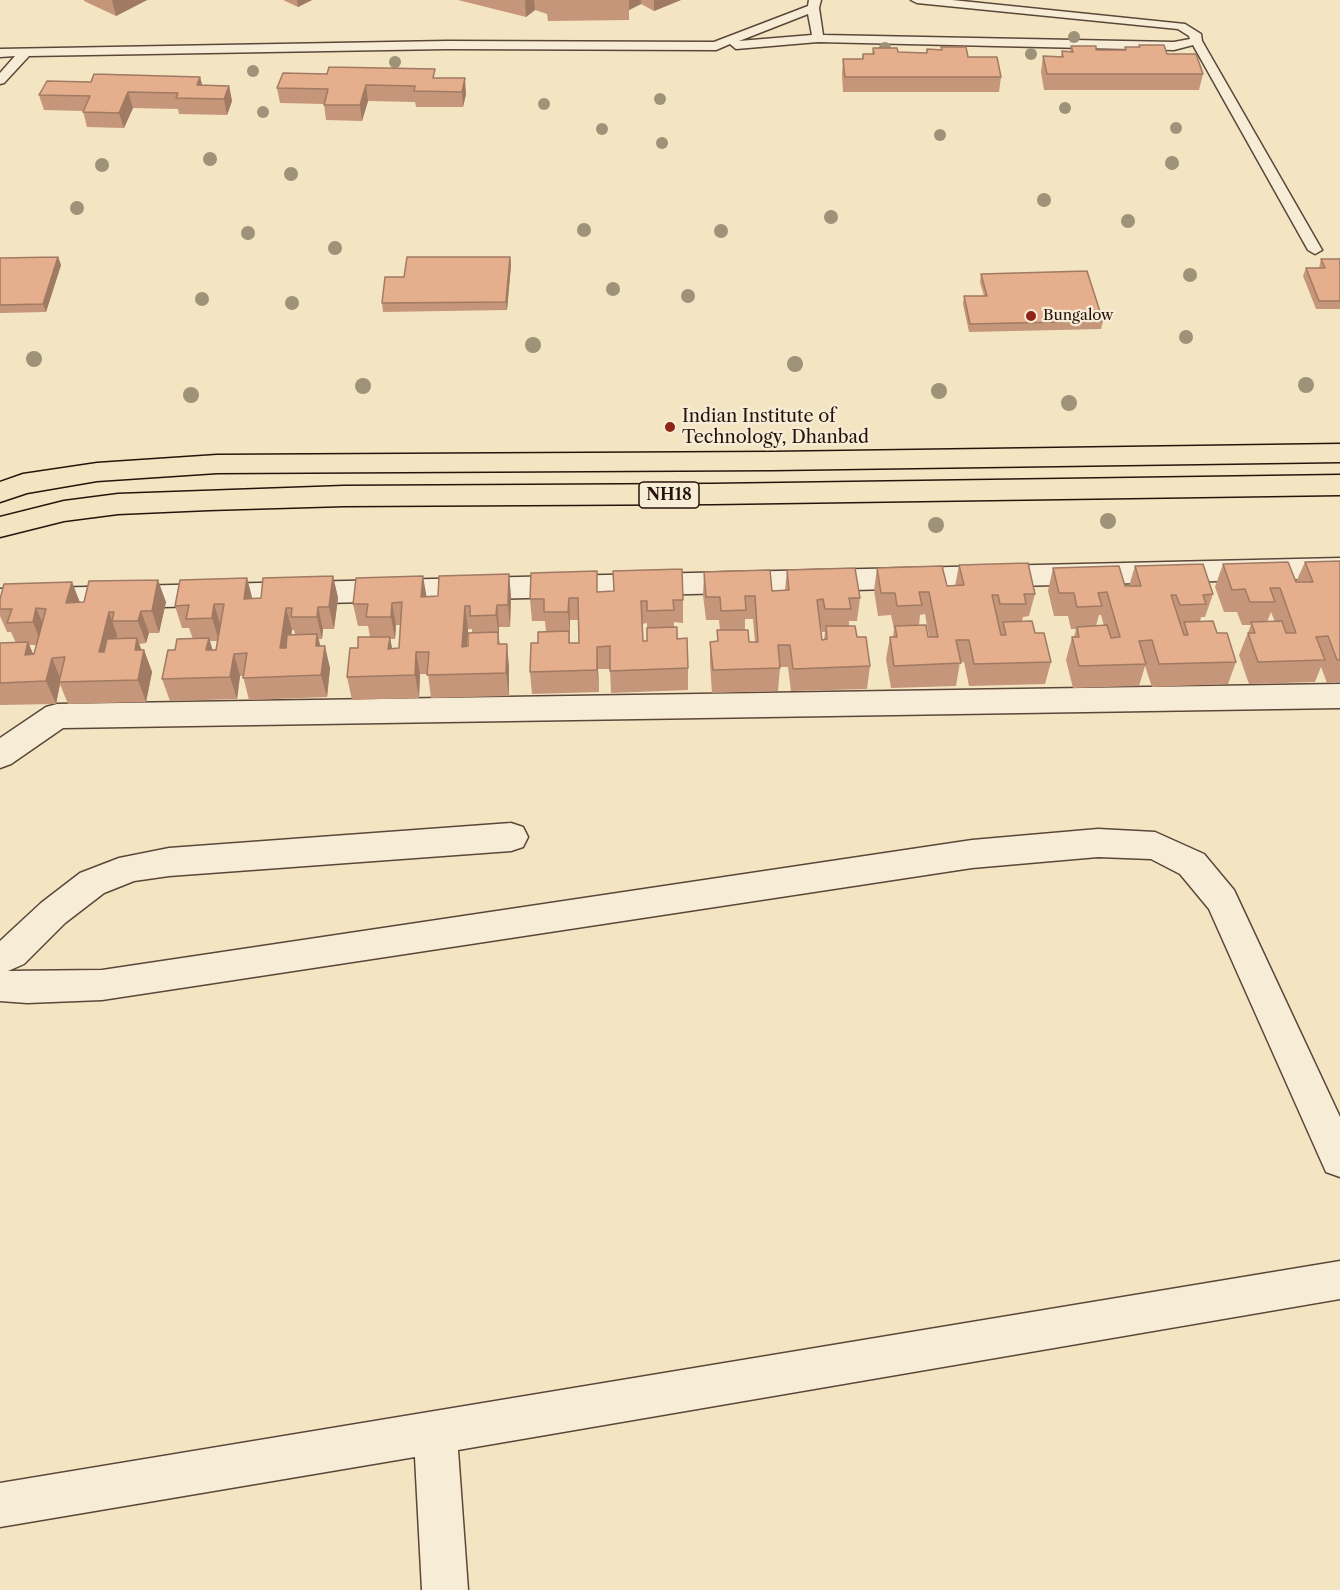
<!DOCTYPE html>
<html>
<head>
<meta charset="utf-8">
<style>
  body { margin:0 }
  canvas { display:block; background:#f3e4c2 }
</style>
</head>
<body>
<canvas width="1340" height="1590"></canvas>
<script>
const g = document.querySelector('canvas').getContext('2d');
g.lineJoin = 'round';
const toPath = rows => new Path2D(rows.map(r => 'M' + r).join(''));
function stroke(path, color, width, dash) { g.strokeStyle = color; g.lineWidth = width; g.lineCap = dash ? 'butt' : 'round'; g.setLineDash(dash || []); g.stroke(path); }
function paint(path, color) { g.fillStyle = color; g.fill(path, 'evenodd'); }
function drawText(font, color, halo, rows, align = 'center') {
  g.font = font + ' "Libre Caslon Text",serif'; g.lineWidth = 4.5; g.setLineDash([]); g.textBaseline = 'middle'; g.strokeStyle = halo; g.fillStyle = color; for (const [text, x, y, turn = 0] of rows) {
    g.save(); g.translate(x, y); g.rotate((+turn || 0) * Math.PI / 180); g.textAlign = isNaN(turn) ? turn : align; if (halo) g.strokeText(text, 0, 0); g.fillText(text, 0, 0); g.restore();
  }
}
const service = toPath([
  [809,0,821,0,819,8,823,35,1174,42,1190,39,1189,36,1178,29,917,3,911,0,952,0,1185,24,1201,34,1202,41,1322,250,1315,254,1308,250,1193,45,1174,50,818,42,736,49,730,44,716,50,447,49,29,56,4,83,0,84,0,73,15,56,0,57,0,49,447,41,714,42,808,6,809,0],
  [808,14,812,35,739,41,808,14]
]);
const minor = toPath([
  [1340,558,1340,578,0,611,0,589,1340,558],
  [1340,684,1340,708,63,728,11,764,0,768,0,738,46,707,57,704,1340,684],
  [511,823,523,827,528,837,523,847,511,851,169,876,134,881,104,893,65,923,24,964,8,971,102,970,972,840,1098,829,1155,832,1204,854,1234,890,1340,1117,1340,1177,1326,1172,1209,909,1180,874,1151,859,1098,857,972,868,102,1000,27,1003,0,1001,0,941,41,903,80,873,119,858,169,848,511,823],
  [1340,1261,1340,1299,458,1450,468,1590,422,1590,415,1457,0,1527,0,1483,1340,1261]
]);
const trunk = toPath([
  [1340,444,1340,462,773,470,217,473,97,481,27,493,0,502,0,482,23,474,97,463,217,455,773,452,1340,444],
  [1340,475,1340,495,712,504,344,506,209,510,118,514,64,521,0,537,0,517,64,501,118,494,344,486,712,484,1340,475]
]);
const trees = [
  [1074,37,6],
  [885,48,6],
  [1031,54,6],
  [395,62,6],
  [253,71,6],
  [660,99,6],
  [544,104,6],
  [1065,108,6],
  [263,112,6],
  [1176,128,6],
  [602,129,6],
  [940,135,6],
  [662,143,6],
  [210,159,7],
  [1172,163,7],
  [102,165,7],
  [291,174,7],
  [1044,200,7],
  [77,208,7],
  [831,217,7],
  [1128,221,7],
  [584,230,7],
  [721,231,7],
  [248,233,7],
  [335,248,7],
  [1190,275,7],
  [613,289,7],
  [688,296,7],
  [202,299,7],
  [292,303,7],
  [1186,337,7],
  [533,345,8],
  [34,359,8],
  [795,364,8],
  [1306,385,8],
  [363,386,8],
  [939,391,8],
  [191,395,8],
  [1069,403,8],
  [1108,521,8],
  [936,525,8]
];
const wall = toPath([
  [84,0,147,0,116,16,84,1],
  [283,0,312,0,298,7],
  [458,0,681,0,654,11,641,4,629,10,629,20,548,21,547,14,535,10,526,17],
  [1139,45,1167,54,1203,74,1199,90,1044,90,1041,72,1043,56,1061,57,1062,51,1070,52,1071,46,1096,50,1124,50,1125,47,1139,47],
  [941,47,968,57,1001,77,999,92,843,92,842,74,843,59,862,59,863,54,872,54,873,48,898,52,926,53,927,49,941,50],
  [200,77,202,85,229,86,232,101,227,115,179,114,178,109,133,108,124,128,87,127,83,111,44,110,39,95,91,82],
  [436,78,466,94,463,107,416,107,415,102,368,101,362,121,326,120,324,104,280,103,277,88],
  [58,257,61,265,46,312,0,313,0,258],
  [510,257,511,265,507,310,383,312,382,303,404,277],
  [1321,259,1340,259,1340,309,1316,309,1303,276,1306,268,1319,268],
  [981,274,1103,321,1101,329,969,332,963,304,964,296,984,296,980,282],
  [1340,561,1340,682,1327,683,1321,667,1315,682,1249,684,1239,655,1251,625,1242,625,1237,612,1224,612,1215,587,1223,564,1296,582,1305,562],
  [1271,612,1275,622,1267,622],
  [959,565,1035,594,1029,616,1023,617,1022,621,1035,633,1051,662,1045,684,969,686,964,662,960,662,956,686,891,688,886,659,890,637,893,637,894,629,891,615,878,616,874,590,877,568,947,586,955,586],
  [925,614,929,637,928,637,919,625,920,615],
  [1135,566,1213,594,1205,617,1201,617,1200,622,1217,633,1236,662,1228,684,1152,687,1145,666,1139,686,1073,688,1066,660,1072,637,1074,637,1076,629,1071,629,1068,616,1054,616,1048,591,1053,568,1125,586,1129,586],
  [1099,615,1101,615,1104,626,1096,626],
  [787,570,860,598,857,621,849,621,849,626,857,637,870,666,867,689,791,691,788,667,780,667,778,691,712,693,710,664,710,642,717,642,717,630,720,630,719,620,706,620,703,595,704,572,772,591,785,590],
  [745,619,753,619,755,642,749,642,745,630],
  [820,622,822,632,825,632,824,640,822,640],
  [509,574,511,597,510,627,499,627,499,638,500,644,509,666,509,696,431,698,428,674,420,674,419,698,352,700,347,677,358,648,370,637,368,626,358,626,353,604,438,596],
  [396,625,400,625,399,648,392,649,390,639,395,639],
  [468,629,472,629,472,633,468,646,467,646],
  [333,576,338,598,334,629,323,629,322,639,319,639,320,646,330,668,327,697,249,700,243,676,240,676,237,699,170,701,162,679,175,650,193,639,189,628,182,628,175,606,247,578,252,598,261,598],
  [292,630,294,630,295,634,291,635],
  [210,641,218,641,216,650,212,650],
  [597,592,683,600,683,623,674,622,674,627,688,668,688,690,611,693,610,669,598,669,599,692,532,694,530,672,538,643,546,632,545,621,532,621,530,599],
  [570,620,579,620,579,643,570,643,569,634,570,634],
  [647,623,647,641,643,641,642,624],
  [0,599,80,602,166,602,159,633,149,633,146,643,139,644,142,650,144,650,152,672,146,702,68,704,60,684,56,704,0,705,0,643,16,643,11,632,7,632,0,616],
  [29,645,37,645,34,654,33,654]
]);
const shadedWall = toPath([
  [112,0,147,0,116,16],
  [297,0,312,0,298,7],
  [525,0,534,0,535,10,526,17],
  [629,0,641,0,641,4,629,10],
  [654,0,681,0,654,11],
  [200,77,204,92,197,85],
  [465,78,466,94,463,107,462,92],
  [366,85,368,101,362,121,360,105],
  [229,86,232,101,227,115,224,99],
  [128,92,133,108,124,128,119,113],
  [58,257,61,265,46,312,43,304],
  [510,257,511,265,507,310,506,302],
  [509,574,511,597,510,627,508,605],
  [333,576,338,598,334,629,329,607],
  [423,576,427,599,421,597],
  [247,578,253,601,244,599],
  [158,580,166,602,159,633,152,611],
  [72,582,81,605,66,603],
  [569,598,570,620,570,634,568,612],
  [392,603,396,625,395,639,391,617],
  [214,604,221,627,219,641,212,618],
  [497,605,499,627,499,638,496,615],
  [465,606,468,629,465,669,462,647],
  [318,607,323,629,322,639,317,617],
  [36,608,46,631,42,645,33,622],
  [286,608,292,630,286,671,280,648],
  [141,611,149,633,146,643,138,621],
  [109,612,117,635,108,675,99,652],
  [317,634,323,656,316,646],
  [390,637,394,659,388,649],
  [137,638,143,655,144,650,152,672,146,702,138,680,135,650],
  [209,638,216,661,206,650],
  [28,642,38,665,25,655],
  [507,644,509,666,509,696,506,673],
  [325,646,330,668,327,697,321,675],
  [597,647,598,669,599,692,597,670],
  [416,652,420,674,419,698,415,675],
  [234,654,240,676,237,699,230,677],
  [52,658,61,680,59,682,60,684,56,704,46,681]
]);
const building = toPath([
  [1139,45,1164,45,1167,54,1196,54,1203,74,1047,74,1043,56,1063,57,1062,51,1073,52,1071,46,1096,46,1096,50,1126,50,1125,47,1140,47,1139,45],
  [941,47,966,47,968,57,997,57,1001,77,845,77,843,59,863,59,863,54,874,54,873,48,897,48,898,52,927,53,927,49,942,50,941,47],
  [329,67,435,69,433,78,465,78,462,92,414,91,415,86,366,85,360,105,324,105,328,89,277,88,283,73,327,74,329,67],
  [94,74,200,77,197,85,229,86,224,99,176,98,178,93,128,92,119,113,83,112,90,96,39,95,47,81,91,82,94,74],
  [58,257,43,304,0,305,0,258,58,257],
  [407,257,510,257,506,302,382,303,385,277,404,277,407,257],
  [1321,259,1340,259,1340,301,1319,301,1306,268,1325,268,1321,259],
  [1087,271,1103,321,970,324,964,296,987,296,981,274,1087,271],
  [1340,561,1340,660,1337,660,1328,636,1316,637,1325,660,1258,662,1248,633,1255,633,1251,622,1282,621,1286,633,1296,633,1280,588,1270,588,1275,602,1250,602,1245,589,1232,590,1223,564,1288,562,1296,582,1313,582,1305,562,1340,561],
  [1028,563,1035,594,1024,594,1026,604,1000,604,998,595,992,595,1001,635,1006,635,1003,622,1032,621,1035,633,1044,633,1051,662,974,664,969,640,956,640,961,663,894,666,890,637,897,637,895,626,926,625,928,637,938,637,929,592,919,592,922,605,897,606,895,593,881,593,877,568,942,566,947,586,964,585,959,565,1028,563],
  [1203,564,1213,594,1203,595,1206,604,1180,605,1176,595,1171,595,1184,635,1188,635,1184,622,1213,621,1217,633,1227,633,1236,662,1159,664,1152,640,1139,641,1146,664,1079,666,1072,637,1079,637,1077,627,1107,625,1111,638,1120,637,1107,592,1098,593,1102,606,1077,607,1074,593,1059,593,1053,568,1119,566,1125,586,1141,586,1135,566,1203,564],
  [855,568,860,598,849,598,851,609,825,609,823,599,817,600,822,640,827,639,826,626,855,626,857,637,866,637,870,666,793,669,790,645,778,645,780,668,713,670,710,642,718,641,717,630,748,630,749,642,758,642,755,596,745,596,746,610,721,611,720,597,706,597,704,572,770,570,772,591,789,590,787,570,855,568],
  [682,569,683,600,673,600,674,610,647,611,647,601,641,601,643,641,647,641,647,628,677,627,677,639,687,638,688,668,610,671,610,646,597,647,597,670,530,672,531,643,538,643,538,632,569,631,569,643,579,643,578,598,569,598,568,612,544,612,544,599,530,599,531,573,597,571,597,592,614,591,613,571,682,569],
  [509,574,508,605,497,605,496,615,470,616,470,606,465,606,462,647,468,646,468,633,498,632,498,644,507,644,506,673,427,675,429,652,416,652,415,675,347,677,350,648,358,648,358,637,390,637,388,649,399,648,402,602,392,603,391,617,366,617,368,604,353,604,356,578,423,576,421,597,438,596,439,576,509,574],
  [333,576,329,607,318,607,317,617,291,617,292,608,286,608,280,648,286,648,287,635,317,634,316,646,325,646,321,675,243,678,247,653,234,654,230,677,162,679,168,650,175,650,177,639,209,638,206,650,216,650,224,604,214,604,212,618,186,619,189,605,175,606,180,580,247,578,244,599,261,598,263,578,333,576],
  [158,580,152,611,141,611,138,621,112,621,114,612,109,612,99,652,104,652,107,639,137,638,135,650,144,650,138,680,59,682,65,657,52,658,46,681,0,683,0,643,28,642,25,655,34,654,46,609,36,608,33,622,7,623,12,609,0,609,0,599,4,584,72,582,66,603,84,602,89,581,158,580]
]);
const markers = [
  [1031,316,6,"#8f2418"],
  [670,427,6,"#8f2418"]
];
const farPoinames = [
  ["Bungalow",1043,316]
];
const shields = [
  [669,495,60]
];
const shieldNames = [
  ["NH18",669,495]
];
const poiNames = [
  ["Indian Institute of",682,417],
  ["Technology, Dhanbad",682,438]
];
stroke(service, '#5b4739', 3);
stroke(minor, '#5b4739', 3);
stroke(trunk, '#28130b', 3);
paint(service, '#f7edd7');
paint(minor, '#f7edd7');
paint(trunk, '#f3e4c2');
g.fillStyle = '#9e9378';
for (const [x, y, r] of trees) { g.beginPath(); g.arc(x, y, r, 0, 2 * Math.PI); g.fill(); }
paint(wall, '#c59679');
paint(shadedWall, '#a07a63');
paint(building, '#e5ae8d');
stroke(building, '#a07a63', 1.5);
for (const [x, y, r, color] of markers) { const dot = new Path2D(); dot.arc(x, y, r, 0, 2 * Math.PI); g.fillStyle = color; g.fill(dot); stroke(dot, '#f7edd7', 2); }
drawText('15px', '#28130b', '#f7edd7', farPoinames, 'left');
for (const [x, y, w] of shields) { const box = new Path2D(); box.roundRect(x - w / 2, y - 13, w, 26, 4.5); g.fillStyle = '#f7edd7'; g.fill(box); stroke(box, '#28130b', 1.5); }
drawText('bold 16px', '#28130b', null, shieldNames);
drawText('18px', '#28130b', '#f7edd7', poiNames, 'left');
</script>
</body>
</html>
